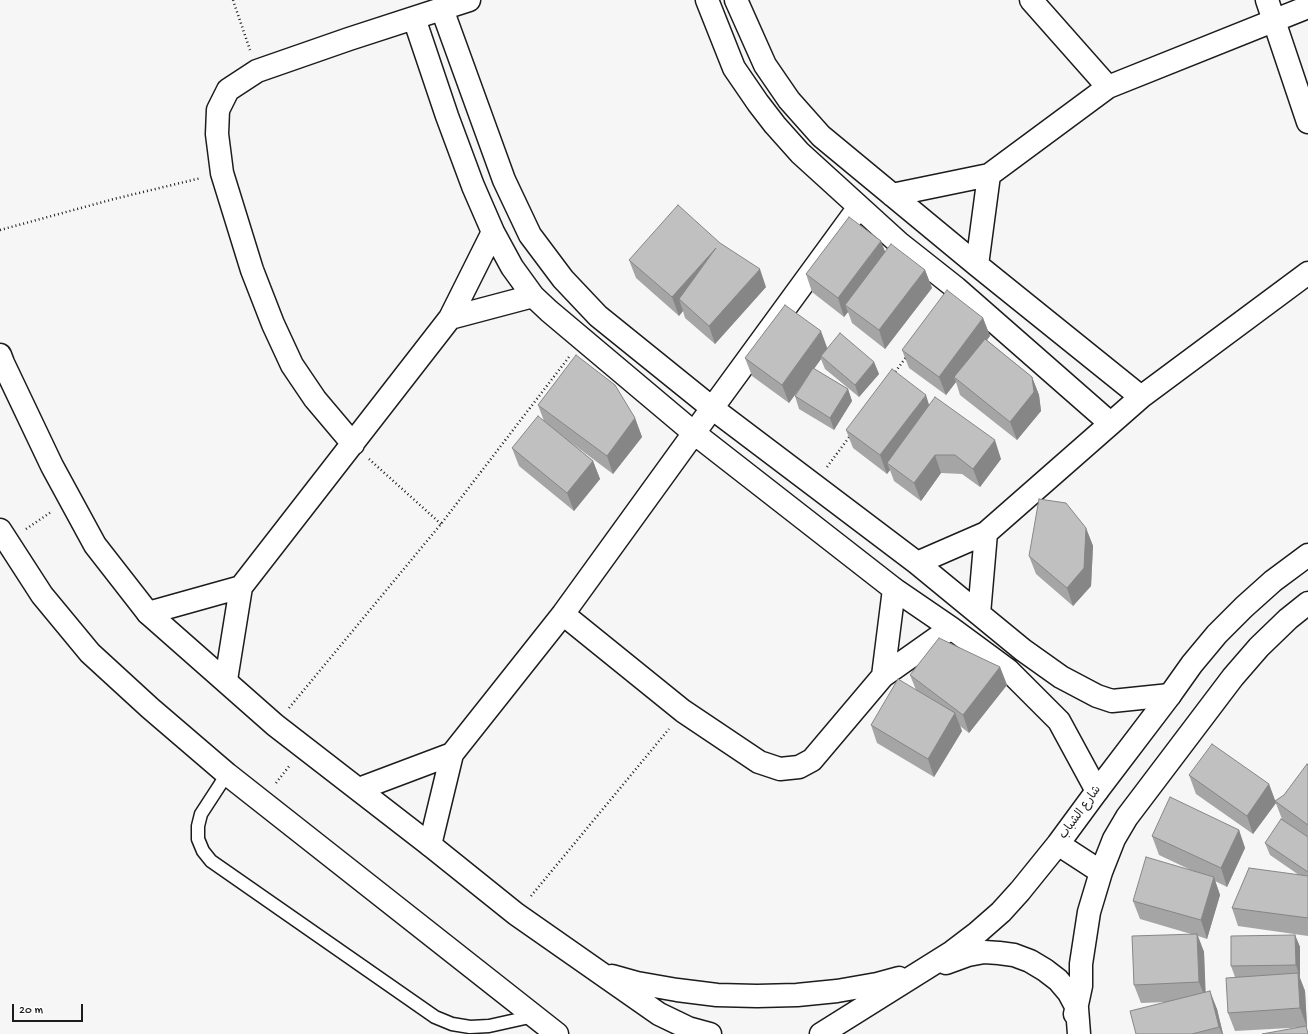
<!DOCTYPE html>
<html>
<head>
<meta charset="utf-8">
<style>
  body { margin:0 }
  #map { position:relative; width:1308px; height:1034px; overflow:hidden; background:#f6f6f6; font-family:"Gochi Hand",sans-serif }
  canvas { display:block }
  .scale { position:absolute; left:12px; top:1004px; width:71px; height:18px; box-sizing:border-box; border:2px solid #1c1c1c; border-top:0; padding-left:5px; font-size:12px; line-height:14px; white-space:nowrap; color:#1c1c1c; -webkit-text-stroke:3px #fff; paint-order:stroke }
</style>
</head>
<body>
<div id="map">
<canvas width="1308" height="1034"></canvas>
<div class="scale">20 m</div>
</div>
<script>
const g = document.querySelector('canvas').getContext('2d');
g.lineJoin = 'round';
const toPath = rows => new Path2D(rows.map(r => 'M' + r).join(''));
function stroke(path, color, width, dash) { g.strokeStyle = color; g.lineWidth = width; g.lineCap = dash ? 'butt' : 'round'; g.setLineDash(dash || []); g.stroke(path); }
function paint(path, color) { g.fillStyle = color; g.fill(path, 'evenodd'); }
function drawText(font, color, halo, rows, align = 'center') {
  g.font = font + ' "Gochi Hand","Playpen Sans Arabic",sans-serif'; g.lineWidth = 4; g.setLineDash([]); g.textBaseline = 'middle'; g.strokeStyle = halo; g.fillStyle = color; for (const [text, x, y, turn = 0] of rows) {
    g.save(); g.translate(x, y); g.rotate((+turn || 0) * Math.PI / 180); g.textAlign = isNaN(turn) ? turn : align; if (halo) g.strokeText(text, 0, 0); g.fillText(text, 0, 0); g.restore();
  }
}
const path = toPath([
  [233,0,250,50],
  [0,230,114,199,201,178],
  [893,375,907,356],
  [369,459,441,524],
  [827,467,850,436],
  [26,529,51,512],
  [289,708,441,524,569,357],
  [276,783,290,765],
  [531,896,669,729]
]);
const service = toPath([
  [227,774,201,814,198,826,198,839,203,851,211,861,435,1017,452,1024,470,1027,489,1026,534,1016]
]);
const minor = toPath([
  [707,0,734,68,758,103,775,125,800,153,899,243,956,288,1110,423],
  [736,0,765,65,789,100,821,136,977,265,1141,397],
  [1031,0,1108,87],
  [1267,0,1308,122],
  [442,9,504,180,530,235,563,279,598,316,712,408,917,563,1023,650,1061,677,1097,696,1112,701,1170,695],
  [414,18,447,116,473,186,493,232,512,267,533,296,549,311,694,433,894,589,951,628,1008,670,1059,721,1097,791],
  [892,195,989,175,1108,87,1308,7],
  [977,265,989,175],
  [450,318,533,296],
  [353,444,315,399,292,365,273,324,252,270,222,173,217,134,218,110,228,90,257,71,349,39,469,0],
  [917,563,986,533,1141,397,1308,273],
  [148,613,241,587],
  [563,614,683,711,759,762,780,769,799,767,812,760,883,676,951,628],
  [979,614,986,533],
  [883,676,894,589],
  [226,680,241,587,450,318,493,232],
  [359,789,452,754],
  [430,845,452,754,563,614,694,433,859,207]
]);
const tertiary = toPath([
  [0,355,3,363,52,466,95,545,148,613,275,725,430,845,516,914,659,1014,688,1028,710,1034],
  [0,530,42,595,90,653,150,708,227,774,557,1034],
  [1058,844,1101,872],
  [946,963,968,955,984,952,999,953,1014,955,1030,961,1045,970,1058,980,1069,993,1077,1008,1079,1034],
  [612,976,637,983,677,990,717,995,757,996,797,995,837,991,877,984,899,978],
  [1075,1014,1081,986,1081,964,1089,912,1101,872,1114,839,1127,817,1233,677,1259,647,1288,619,1308,603],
  [821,1034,952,952,977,933,1001,912,1020,891,1058,844,1097,791,1170,695,1192,664,1217,634,1244,607,1273,581,1308,555]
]);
const wall = toPath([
  [885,252,925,270,932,288,885,349,852,323,848,312,844,317,812,292,806,274],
  [629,260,766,287,715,344,685,318,683,311,679,316,636,278],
  [983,318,990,336,987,340,1032,377,1039,395,1041,411,1017,440,960,395,956,382,946,395,909,368,902,350],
  [827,348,874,362,879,374,859,397,825,369,821,359,814,369,848,389,852,401,834,430,799,409,795,396,802,385,789,403,752,376,745,358],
  [538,405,635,418,642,437,613,474,569,441,593,461,600,479,574,511,519,466,512,448,544,421],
  [929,405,1001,459,980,487,962,474,941,473,921,501,894,481,890,470,887,474,853,448,846,430],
  [1086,528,1093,546,1091,586,1073,606,1036,574,1029,556],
  [1000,667,1007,685,969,733,960,726,962,731,934,777,877,743,871,725,916,690,910,675],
  [1308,765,1308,936,1238,926,1232,908,1299,875,1270,855,1265,843,1282,819,1275,801,1284,795],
  [1189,775,1269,784,1276,803,1253,834,1196,794],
  [1239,830,1245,848,1227,887,1215,881,1220,895,1207,939,1198,936,1204,952,1205,992,1217,1009,1223,1034,1136,1034,1166,1002,1141,1003,1134,985,1191,934,1140,919,1133,901,1195,872,1159,855,1152,836],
  [1295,935,1300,947,1300,978,1305,991,1307,1027,1235,1031,1228,1013,1235,977,1231,966]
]);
const shadedWall = toPath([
  [881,241,888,259,845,305,848,312,844,317,838,298],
  [716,248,679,299,683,311,679,316,672,297],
  [760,269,766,287,715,344,709,326],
  [925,270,932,288,885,349,879,330],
  [983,318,990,336,957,379,954,377,956,382,946,395,939,377],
  [821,331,828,350,821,356,821,359,789,403,782,385],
  [874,362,879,374,859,397,855,385],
  [1032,377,1039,395,1041,411,1017,440,1010,422],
  [848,389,852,401,834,430,830,418],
  [926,395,932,414,887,463,890,470,887,474,880,455],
  [635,418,642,437,613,474,607,456],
  [995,440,1001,459,980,487,973,469],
  [935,455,941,473,921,501,914,483],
  [593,461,600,479,574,511,567,493],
  [1086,528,1093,546,1091,586,1073,606,1067,588],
  [1000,667,1007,685,969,733,963,715],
  [955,713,962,731,934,777,928,759],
  [1269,784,1276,803,1253,834,1247,816],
  [1239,830,1245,848,1227,887,1221,868],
  [1214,877,1220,895,1207,939,1201,920],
  [1197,934,1204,952,1206,1000,1199,982],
  [1295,935,1300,947,1300,978,1296,965],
  [1298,973,1305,991,1307,1027,1300,1008],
  [1210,991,1217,1009,1223,1034,1222,1034,1219,1027]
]);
const building = toPath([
  [678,205,720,243,760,269,709,326,679,299,716,248,672,297,629,260,678,205],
  [849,217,881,241,838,298,806,274,849,217],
  [891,244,925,270,879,330,845,305,891,244],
  [947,290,983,318,939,377,902,350,947,290],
  [785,305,821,331,782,385,745,358,785,305],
  [840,333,874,362,855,385,821,356,840,333],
  [985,339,1032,377,1034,392,1010,422,954,377,985,339],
  [576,355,615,385,635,418,607,456,538,405,576,355],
  [813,368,848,389,830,418,795,396,813,368],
  [892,369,926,395,880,455,846,430,892,369],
  [935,397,995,440,973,469,955,455,935,455,914,483,887,463,935,397],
  [538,416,593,461,567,493,512,448,538,416],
  [1039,499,1066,503,1086,528,1084,568,1067,588,1029,556,1039,499],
  [939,638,1000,667,963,715,910,675,939,638],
  [898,679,955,713,928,759,871,725,898,679],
  [1212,744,1269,784,1247,816,1189,775,1212,744],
  [1307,764,1308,765,1308,825,1275,801,1284,795,1307,764],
  [1170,797,1239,830,1221,868,1152,836,1170,797],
  [1281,819,1308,837,1308,872,1265,843,1281,819],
  [1146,857,1214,877,1201,920,1133,901,1146,857],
  [1249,868,1308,876,1308,918,1232,908,1249,868],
  [1197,934,1199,982,1134,985,1132,936,1197,934],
  [1295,935,1296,965,1231,966,1231,936,1295,935],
  [1298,973,1300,1008,1228,1013,1226,978,1298,973],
  [1210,991,1219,1027,1192,1034,1136,1034,1130,1011,1210,991],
  [1306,1026,1308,1034,1262,1034,1306,1026]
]);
const streetNames = [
  ["شارع الشباب",1081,813,-54]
];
stroke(service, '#1c1c1c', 15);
stroke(minor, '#1c1c1c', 25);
stroke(tertiary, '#1c1c1c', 25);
stroke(path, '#1c1c1c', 2.5, [1, 3]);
stroke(service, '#fff', 12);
stroke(minor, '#fff', 22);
stroke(tertiary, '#fff', 22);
paint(wall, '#a5a5a5');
paint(shadedWall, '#868686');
paint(building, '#c0c0c0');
stroke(building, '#868686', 1);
drawText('12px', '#1c1c1c', '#fff', streetNames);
</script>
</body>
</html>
